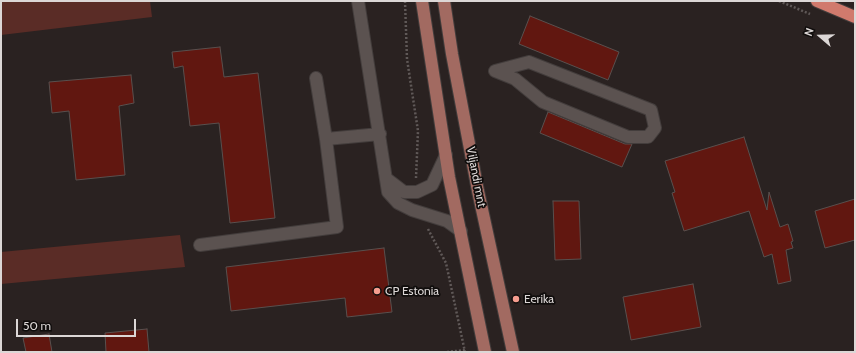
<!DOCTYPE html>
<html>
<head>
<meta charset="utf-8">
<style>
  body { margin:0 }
  #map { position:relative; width:856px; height:353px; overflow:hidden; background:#2a2221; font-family:Cabin,sans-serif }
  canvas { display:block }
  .frame { position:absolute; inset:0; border:2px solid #dcd7d6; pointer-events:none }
  .north { position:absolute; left:800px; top:16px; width:40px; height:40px; -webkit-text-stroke:3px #100d0c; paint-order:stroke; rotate:290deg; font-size:11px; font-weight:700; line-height:16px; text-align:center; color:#dcd7d6 }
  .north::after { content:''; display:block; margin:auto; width:14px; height:18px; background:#dcd7d6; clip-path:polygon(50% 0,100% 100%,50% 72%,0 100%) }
  .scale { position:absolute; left:16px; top:319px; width:120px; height:18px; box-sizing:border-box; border:2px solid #dcd7d6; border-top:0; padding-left:5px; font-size:12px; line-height:14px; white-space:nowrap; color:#dcd7d6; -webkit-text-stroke:3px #100d0c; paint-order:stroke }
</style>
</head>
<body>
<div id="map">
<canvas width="856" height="353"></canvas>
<div class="frame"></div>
<div class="north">N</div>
<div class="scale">50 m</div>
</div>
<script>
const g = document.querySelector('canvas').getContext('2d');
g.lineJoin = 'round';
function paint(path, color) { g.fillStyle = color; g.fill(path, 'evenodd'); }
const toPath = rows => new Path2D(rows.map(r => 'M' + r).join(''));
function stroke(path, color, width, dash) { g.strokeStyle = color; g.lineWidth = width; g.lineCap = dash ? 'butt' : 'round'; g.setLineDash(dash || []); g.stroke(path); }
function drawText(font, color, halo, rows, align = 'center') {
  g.font = font + ' Cabin,sans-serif'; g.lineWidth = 3.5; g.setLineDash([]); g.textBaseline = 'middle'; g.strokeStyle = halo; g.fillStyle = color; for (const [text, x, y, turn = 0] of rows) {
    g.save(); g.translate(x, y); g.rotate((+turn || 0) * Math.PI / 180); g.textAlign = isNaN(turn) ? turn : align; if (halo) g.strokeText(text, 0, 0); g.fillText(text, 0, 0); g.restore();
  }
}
const green = toPath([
  [1,1,150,1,152,17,1,35],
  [180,235,185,267,1,284,1,252]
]);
const building = toPath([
  [530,16,619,52,608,80,519,44,530,16],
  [220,47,224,77,258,73,275,218,230,223,219,123,190,126,183,66,174,68,172,52,220,47],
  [131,75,134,103,119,106,125,175,76,180,69,111,52,113,49,82,131,75],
  [548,112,625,144,632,144,622,167,540,133,548,112],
  [744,137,767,210,769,192,780,227,788,224,793,241,791,242,793,248,786,250,791,281,778,284,772,254,764,257,749,211,684,231,672,193,675,192,665,161,744,137],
  [855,199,855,240,825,248,815,211,855,199],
  [553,201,579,201,581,259,555,260,553,201],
  [384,248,392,312,347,317,345,298,231,311,226,267,384,248],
  [693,284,701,327,631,340,623,297,693,284],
  [147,329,149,352,106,352,105,333,147,329],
  [49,334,52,352,26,352,23,338,49,334]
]);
const path = toPath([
  [405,1,407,59,418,131,416,178],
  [779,1,810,14],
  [428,229,446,263,465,352],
  [447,352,465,350]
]);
const minor = toPath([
  [358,1,388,192,398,203,412,210,447,221,461,231],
  [529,62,651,110,655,128,648,137,628,137,543,102,515,79,495,71,529,62],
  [316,78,326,139],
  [387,179,404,192,417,192,432,185,446,155],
  [200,245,337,227,326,139,380,134]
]);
const major = toPath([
  [422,1,449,177,485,352],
  [444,1,452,54,478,191,513,352]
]);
const highway = toPath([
  [817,1,855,17]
]);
const markers = [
  [377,291,4,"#f59d8f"],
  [516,299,4,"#f59d8f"]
];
const streetNames = [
  ["Viljandi mnt",476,177,79]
];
const poiNames = [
  ["CP Estonia",385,291],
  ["Eerika",524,299]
];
paint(green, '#5a2c26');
paint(building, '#611710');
stroke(building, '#59504e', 1);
stroke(minor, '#433d3c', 14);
stroke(major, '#433d3c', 14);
stroke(highway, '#433d3c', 14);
stroke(path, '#605958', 2.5, [2, 2]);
stroke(minor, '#5b5250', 12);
stroke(major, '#a26a61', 12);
stroke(highway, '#d17a6d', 12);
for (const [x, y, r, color] of markers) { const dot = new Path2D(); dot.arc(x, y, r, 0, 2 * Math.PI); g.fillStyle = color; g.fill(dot); stroke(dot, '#100d0c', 1.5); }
drawText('12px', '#dcd7d6', '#100d0c', streetNames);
drawText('12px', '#dcd7d6', '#100d0c', poiNames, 'left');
</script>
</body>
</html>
